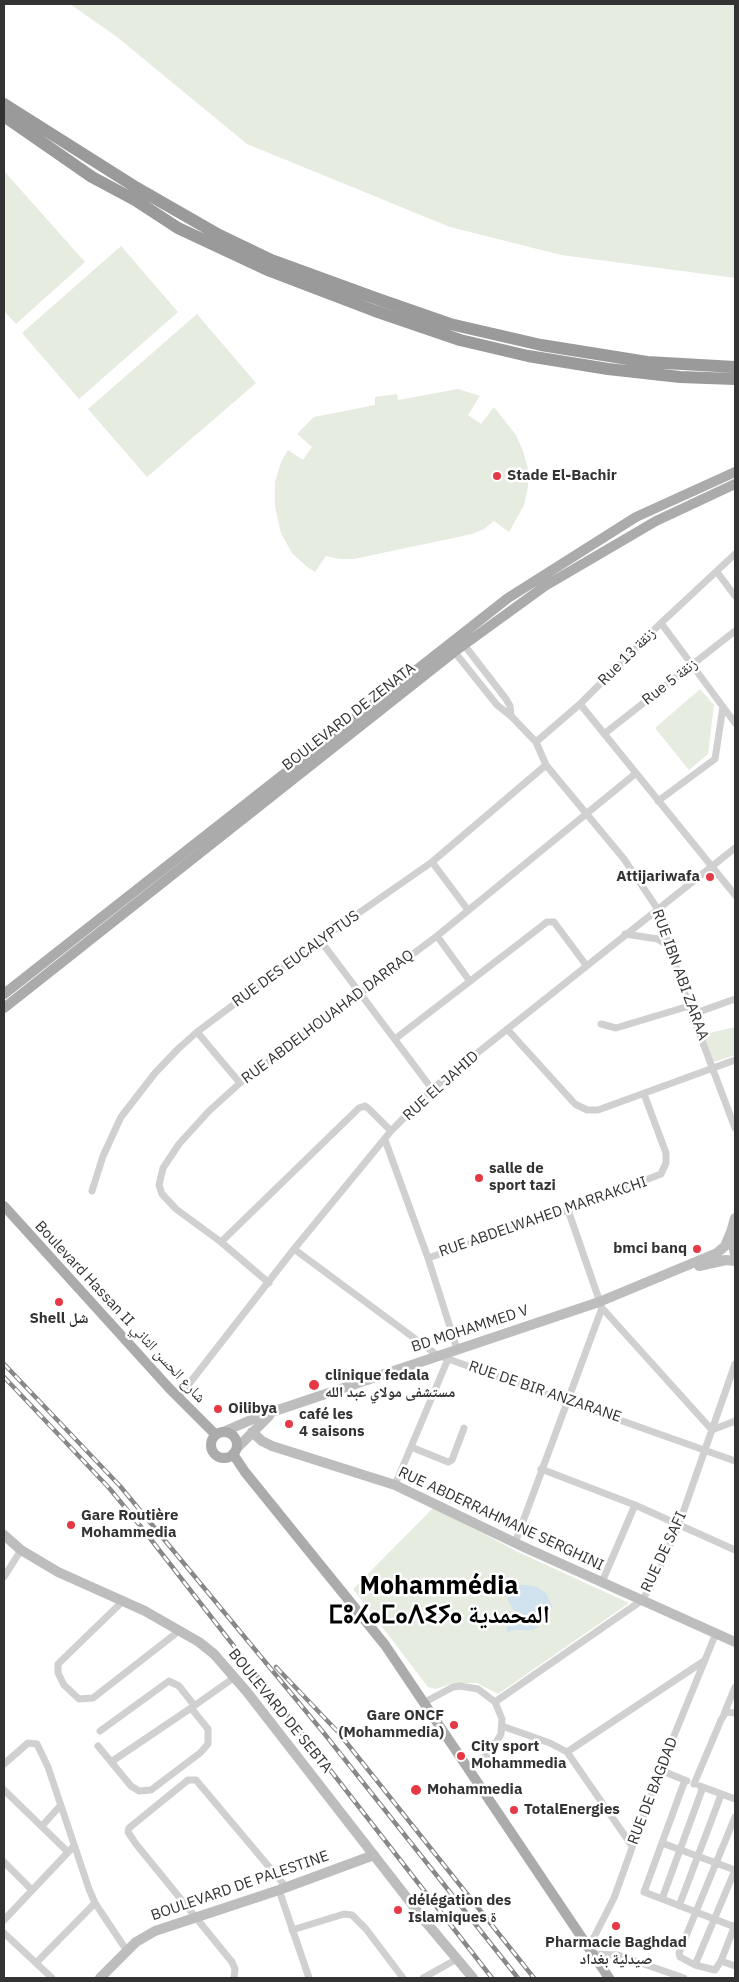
<!DOCTYPE html>
<html>
<head>
<meta charset="utf-8">
<style>
  body { margin:0 }
  #map { position:relative; width:739px; height:1982px; overflow:hidden; background:#fff; font-family:"IBM Plex Sans",sans-serif }
  canvas { display:block }
  .frame { position:absolute; inset:0; border:5px solid #333; pointer-events:none }
</style>
</head>
<body>
<div id="map">
<canvas width="739" height="1982"></canvas>
<div class="frame"></div>
</div>
<script>
const g = document.querySelector('canvas').getContext('2d');
g.lineJoin = 'round';
function paint(path, color) { g.fillStyle = color; g.fill(path, 'evenodd'); }
const toPath = rows => new Path2D(rows.map(r => 'M' + r).join(''));
function stroke(path, color, width, dash) { g.strokeStyle = color; g.lineWidth = width; g.lineCap = dash ? 'butt' : 'round'; g.setLineDash(dash || []); g.stroke(path); }
function drawText(font, color, halo, rows, align = 'center') {
  g.font = font + ' "IBM Plex Sans","Noto Naskh Arabic","Noto Sans Tifinagh",sans-serif'; g.lineWidth = 5; g.setLineDash([]); g.textBaseline = 'middle'; g.strokeStyle = halo; g.fillStyle = color; for (const [text, x, y, turn = 0] of rows) {
    g.save(); g.translate(x, y); g.rotate((+turn || 0) * Math.PI / 180); g.textAlign = isNaN(turn) ? turn : align; if (halo) g.strokeText(text, 0, 0); g.fillText(text, 0, 0); g.restore();
  }
}
const green = toPath([
  [70,4,735,4,735,278,561,255,450,227,247,144,117,37],
  [4,171,85,262,16,324,4,311],
  [121,246,178,312,79,399,22,333],
  [197,314,256,383,147,477,88,409],
  [458,389,480,396,468,415,481,424,494,407,516,435,523,451,528,469,528,487,524,505,509,532,494,521,484,529,472,534,354,559,339,559,326,556,315,572,306,566,292,553,281,533,275,507,275,482,281,462,288,450,303,460,312,447,297,434,314,417,375,405,375,397,397,394,398,400],
  [700,689,714,705,708,754,689,770,655,728],
  [735,1027,735,1055,714,1062,701,1035],
  [434,1507,518,1552,629,1603,498,1694,477,1683,453,1683,436,1689,428,1687,353,1589]
]);
const water = toPath([
  [512,1585,527,1585,537,1587,546,1593,552,1606,547,1618,538,1627,533,1630,511,1630,508,1633,506,1630,514,1611,508,1600,508,1589]
]);
const street = toPath([
  [735,554,661,623,580,704,536,742,546,765,624,859,657,908,689,1006,735,1128],
  [717,572,735,596],
  [661,623,735,723],
  [462,642,506,699,510,706,511,716],
  [453,650,497,705,511,716,536,742],
  [580,704,735,895],
  [604,734,735,631],
  [658,801,715,759,723,707],
  [432,862,468,910],
  [625,934,658,939,670,947],
  [437,936,469,980],
  [320,940,432,1089],
  [693,1014,735,999],
  [601,1024,616,1028,689,1006],
  [507,1029,575,1104,587,1110,598,1110,735,1060],
  [197,1032,240,1083],
  [395,1039,547,922,554,922,586,965],
  [385,1140,428,1258,457,1349],
  [92,1191,103,1156,121,1117,155,1073,178,1049,197,1032,320,940,432,862,546,765],
  [221,1242,359,1108,365,1106,369,1109,391,1131],
  [294,1249,437,1355,735,1461],
  [428,1258,568,1210,661,1174,666,1163,666,1153,644,1094],
  [269,1283,221,1242,176,1209,162,1194,159,1185,163,1168,179,1144,209,1111,240,1083,437,936,635,774],
  [602,1308,712,1430,735,1421],
  [178,1398,294,1249,391,1131,432,1089,735,848],
  [411,1447,448,1462,452,1460,464,1428],
  [541,1469,635,1505,735,1550],
  [395,1485,448,1359],
  [515,1543,602,1308,568,1210],
  [4,1577,21,1550],
  [602,1582,635,1505],
  [123,1601,58,1664,58,1673,64,1685,79,1699,93,1698,179,1631],
  [425,1702,453,1687,460,1686,478,1689,495,1702,502,1719,501,1734,490,1753,469,1768],
  [495,1702,641,1601,651,1587,679,1524,735,1364],
  [724,1714,735,1687],
  [502,1726,550,1743,567,1752,632,1846],
  [100,1731,169,1681,179,1686,194,1705],
  [98,1746,131,1786,139,1791,151,1790,200,1753,208,1744,208,1729,191,1708,235,1677],
  [567,1752,704,1661],
  [111,1762,191,1708],
  [4,1764,28,1743,37,1744,48,1767,89,1889,95,1903,127,1951],
  [660,1770,687,1781],
  [685,1780,644,1892,735,1927],
  [694,1784,721,1720,726,1712,735,1713],
  [700,1786,735,1799],
  [4,1790,68,1852],
  [735,1817,679,1953,680,1957,695,1965,715,1970,721,1961,735,1925],
  [42,1826,60,1806],
  [662,1843,735,1870],
  [4,1862,31,1889],
  [279,1890,309,1978],
  [662,1899,703,1787],
  [679,1906,721,1795],
  [4,1920,73,1847],
  [292,1930,344,1914,352,1915,366,1929,403,1978],
  [4,1933,52,1978],
  [589,1947,614,1898,660,1770,716,1633],
  [593,1954,618,1955,684,1978],
  [721,1961,735,1966],
  [36,1963,95,1903],
  [695,1965,735,1870],
  [234,1978,235,1969,232,1962,136,1844,128,1832,129,1828,188,1780,196,1780,286,1887],
  [423,1978,457,1959]
]);
const secondary = toPath([
  [735,1218,731,1232,735,1255],
  [699,1266,726,1260,735,1261],
  [223,1432,260,1416,599,1302,717,1253,725,1246,731,1232],
  [252,1432,262,1441,272,1446,395,1485,526,1548,735,1642],
  [237,1448,269,1416],
  [4,1535,21,1550,58,1572,145,1611,199,1642,214,1654,247,1692,425,1921,473,1978],
  [100,1978,136,1942,155,1931,279,1890,374,1855]
]);
const primary = toPath([
  [4,994,508,598,636,517,735,472],
  [4,1008,454,652,545,586,656,521,735,484],
  [4,1206,169,1388,216,1435],
  '211 1445a13 13 0 1 1 26 0a13 13 0 1 1-26 0Z',
  [233,1454,245,1472,385,1645,609,1978]
]);
const highway = toPath([
  [4,104,137,188,219,235,271,260,378,299,450,324,541,345,647,362,735,367],
  [4,116,92,177,135,200,178,228,270,271,375,311,460,340,528,356,608,369,680,377,735,379]
]);
const rail = toPath([
  [4,1364,120,1486,323,1732,518,1978],
  [4,1377,110,1489,142,1528,492,1978],
  [276,1667,338,1732,534,1978]
]);
const markers = [
  [497,476,5,"#e63946"],
  [710,877,5,"#e63946"],
  [479,1178,5,"#e63946"],
  [697,1249,5,"#e63946"],
  [59,1302,5,"#e63946"],
  [314,1385,6,"#e63946"],
  [218,1409,5,"#e63946"],
  [289,1424,5,"#e63946"],
  [71,1525,5,"#e63946"],
  [454,1725,5,"#e63946"],
  [461,1756,5,"#e63946"],
  [416,1790,6,"#e63946"],
  [514,1810,5,"#e63946"],
  [398,1910,5,"#e63946"],
  [616,1926,5,"#e63946"]
];
const poiNames = [
  ["Stade El-Bachir",507,476],
  ["Attijariwafa",700,877,"right"],
  ["salle de",489,1169],
  ["sport tazi",489,1186],
  ["bmci banq",687,1249,"right"],
  ["Shell شل",59,1319,"center"],
  ["clinique fedala",325,1376],
  ["مستشفى مولاي عبد الله",325,1393],
  ["Oilibya",228,1409],
  ["café les",299,1415],
  ["4 saisons",299,1432],
  ["Gare Routière",81,1516],
  ["Mohammedia",81,1533],
  ["Gare ONCF",444,1716,"right"],
  ["(Mohammedia)",444,1733,"right"],
  ["City sport",471,1747],
  ["Mohammedia",471,1764],
  ["Mohammedia",427,1790],
  ["TotalEnergies",524,1810],
  ["délégation des",408,1901],
  ["Islamiques ة",408,1918],
  ["Pharmacie Baghdad",616,1943,"center"],
  ["صيدلية بغداد",616,1960,"center"]
];
const streetNames = [
  ["Rue 13 زنقة",627,657,-45],
  ["Rue 5 زنقة",670,682,-38],
  ["BOULEVARD DE ZENATA",349,717,-38],
  ["RUE DES EUCALYPTUS",296,959,-36],
  ["RUE IBN ABI ZARAA",680,975,70],
  ["RUE ABDELHOUAHAD DARRAQ",328,1017,-37],
  ["RUE EL JAHID",441,1086,-42],
  ["RUE ABDELWAHED MARRAKCHI",543,1217,-19],
  ["Boulevard Hassan II شارع الحسن الثاني",120,1312,47],
  ["BD MOHAMMED V",470,1329,-18],
  ["RUE DE BIR ANZARANE",545,1392,19],
  ["RUE ABDERRAHMANE SERGHINI",501,1519,25],
  ["RUE DE SAFI",664,1552,-65],
  ["BOULEVARD DE SEBTA",280,1711,51],
  ["RUE DE BAGDAD",653,1791,-69],
  ["BOULEVARD DE PALESTINE",240,1886,-19]
];
const townNames = [
  ["Mohammédia",439,1587],
  ["ⵎⵓⵃⴰⵎⴰⴷⵉⵢⴰ المحمدية",439,1616]
];
paint(green, '#e6ecdf');
paint(water, '#cfe2ee');
stroke(street, '#d0d0d0', 7);
stroke(secondary, '#bdbdbd', 10);
stroke(primary, '#ababab', 10);
stroke(highway, '#9a9a9a', 12);
stroke(rail, '#888', 4.5);
stroke(rail, '#fff', 2.5, [8]);
for (const [x, y, r, color] of markers) { const dot = new Path2D(); dot.arc(x, y, r, 0, 2 * Math.PI); g.fillStyle = color; g.fill(dot); stroke(dot, '#fff', 2); }
drawText('bold 15px', '#333', '#fff', poiNames, 'left');
drawText('15px', '#333', '#fff', streetNames);
drawText('bold 25px', '#000', '#fff', townNames);
</script>
</body>
</html>
